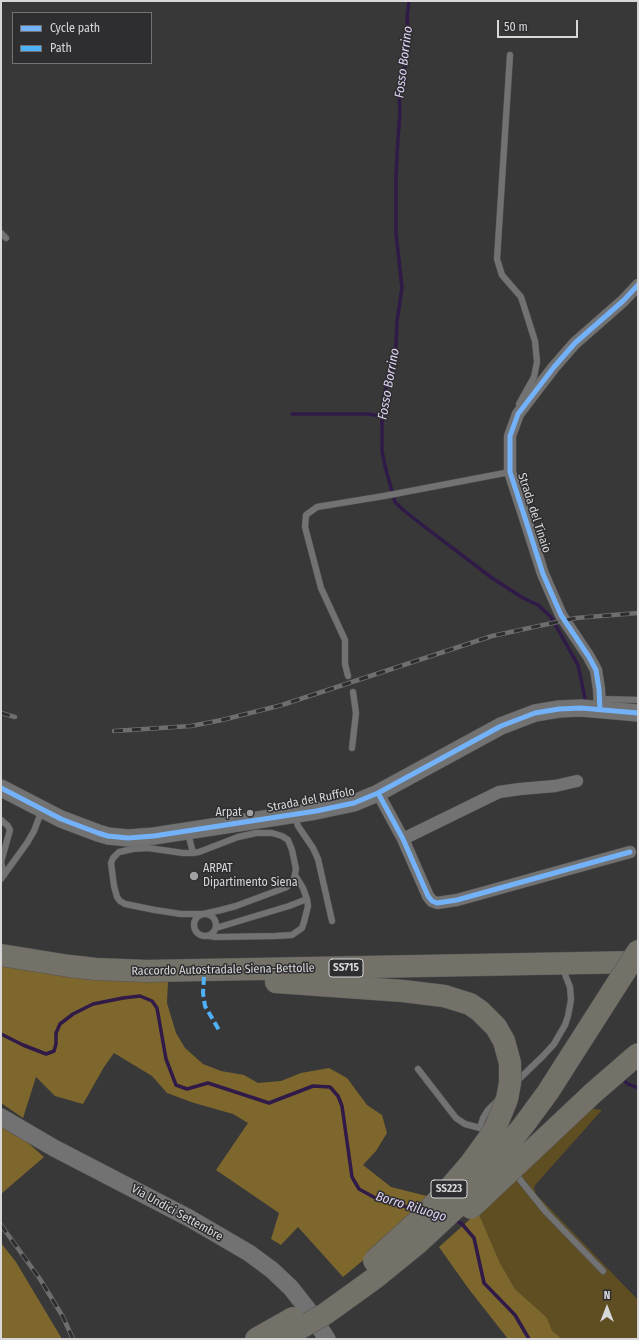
<!DOCTYPE html>
<html>
<head>
<meta charset="utf-8">
<style>
  body { margin:0 }
  #map { position:relative; width:639px; height:1340px; overflow:hidden; background:#383839; font-family:"Fira Sans Condensed",sans-serif }
  canvas { display:block }
  .frame { position:absolute; inset:0; border:2px solid #d8d7d9; pointer-events:none }
  .legend { position:absolute; left:12px; top:12px; width:140px; height:52px; box-sizing:border-box; background:#2e2d2f; border:1px solid #727173; margin:0; padding:5px 7px; list-style:none; font-size:12px; color:#d8d7d9 }
  .legend li { display:flex; align-items:center; gap:8px; height:20px }
  .legend b { width:20px; border:1px solid #727173 }
  .north { position:absolute; left:587px; top:1288px; width:40px; height:40px; -webkit-text-stroke:3px #2e2d2f; paint-order:stroke; rotate:0deg; font-size:11px; font-weight:700; line-height:16px; text-align:center; color:#d8d7d9 }
  .north::after { content:''; display:block; margin:auto; width:14px; height:18px; background:#d8d7d9; clip-path:polygon(50% 0,100% 100%,50% 72%,0 100%) }
  .scale { position:absolute; left:497px; top:20px; width:81px; height:18px; box-sizing:border-box; border:2px solid #d8d7d9; border-top:0; padding-left:5px; font-size:12px; line-height:14px; white-space:nowrap; color:#d8d7d9; -webkit-text-stroke:3px #2e2d2f; paint-order:stroke }
</style>
</head>
<body>
<div id="map">
<canvas width="639" height="1340"></canvas>
<div class="frame"></div>
<ul class="legend">
<li><b style="height:5px;background:#73b2f8"></b>Cycle path</li>
<li><b style="height:5px;background:#4fb1f8"></b>Path</li>
</ul>
<div class="north">N</div>
<div class="scale">50 m</div>
</div>
<script>
const g = document.querySelector('canvas').getContext('2d');
g.lineJoin = 'round';
function paint(path, color) { g.fillStyle = color; g.fill(path, 'evenodd'); }
const toPath = rows => new Path2D(rows.map(r => 'M' + r).join(''));
function stroke(path, color, width, dash) { g.strokeStyle = color; g.lineWidth = width; g.lineCap = dash ? 'butt' : 'round'; g.setLineDash(dash || []); g.stroke(path); }
function drawText(font, color, halo, rows, align = 'center') {
  g.font = font + ' "Fira Sans Condensed",sans-serif'; g.lineWidth = 3; g.setLineDash([]); g.textBaseline = 'middle'; g.strokeStyle = halo; g.fillStyle = color; for (const [text, x, y, turn = 0] of rows) {
    g.save(); g.translate(x, y); g.rotate((+turn || 0) * Math.PI / 180); g.textAlign = isNaN(turn) ? turn : align; if (halo) g.strokeText(text, 0, 0); g.fillText(text, 0, 0); g.restore();
  }
}
const green = toPath([
  [587,1108,602,1110,536,1184,534,1188,536,1194,638,1300,638,1339,559,1339,560,1337,552,1331,546,1318,515,1289,500,1263,478,1212]
]);
const forest = toPath([
  [1,965,168,981,167,1003,176,1033,185,1048,203,1064,221,1071,244,1075,258,1083,281,1081,301,1073,329,1068,347,1078,367,1105,382,1115,387,1133,376,1151,363,1165,391,1187,431,1197,385,1242,343,1277,298,1227,281,1245,271,1239,279,1213,216,1170,248,1123,233,1114,194,1103,167,1093,152,1076,114,1053,104,1067,83,1104,55,1096,36,1077,23,1118,1,1103],
  [1,1127,26,1141,44,1157,1,1194],
  [478,1212,500,1263,515,1289,547,1318,552,1331,560,1337,559,1339,508,1339,468,1288,439,1247],
  [1,1243,16,1262,62,1339,1,1339]
]);
const stream = toPath([
  [409,1,407,19,409,38,406,53,405,66,400,83,399,91,400,113,398,138,396,177,396,233,402,288,397,321,396,346,384,396,382,418,382,451,385,466,395,502,402,509,421,524,492,578,523,598,538,605,551,617,578,665,586,703],
  [292,414,368,414,382,416],
  [1,1034,23,1045,46,1054,54,1051,56,1044,56,1033,60,1024,73,1014,93,1004,123,998,140,996,152,1001,157,1008,166,1059,176,1085,187,1089,208,1083,269,1103,313,1086,330,1087,338,1096,342,1106,352,1177,359,1189,379,1200,419,1210],
  [621,1078,628,1084,638,1088],
  [454,1219,462,1224,474,1238,484,1283,515,1315,529,1339]
]);
const lane = toPath([
  [510,55,497,259,502,275,521,297,535,341,537,362,534,377,519,404],
  [1,233,6,238],
  [348,676,345,664,345,640,321,588,305,527,306,515,317,507,384,496,510,472],
  [600,699,638,700],
  [352,748,356,713,353,692],
  [295,816,298,826,313,848,318,859,332,921],
  [1,820,8,826,10,830,1,862,4,875],
  [188,833,193,853],
  [256,833,272,833,282,836,288,840,292,850,296,869,294,879,287,887,236,906,221,910,203,914,181,914,155,910,125,904,120,901,117,897,114,886,111,863,113,858,119,852,133,849,148,848,183,853,193,853,199,852,238,837,256,833],
  [295,875,303,888,307,899],
  [1,879,27,843,34,831,42,810],
  '194 925a11 11 0 1 1 22 0a11 11 0 1 1-22 0Z',
  [209,936,216,937,275,936,292,935,302,928,304,922,308,906,307,899,289,906,216,928],
  [418,1069,456,1118,465,1124,480,1128,488,1134],
  [516,1082,543,1056,554,1044,565,1025,568,1016,571,1000,570,987,566,977,563,966],
  [480,1128,483,1118,488,1110,498,1100],
  [515,1172,521,1181,546,1212,603,1271]
]);
const street = toPath([
  [600,710,599,689,596,670,589,657,561,615,543,574,526,521,510,472,510,436,518,414,554,367,575,343,623,301,638,285],
  [378,793,403,839,428,896,432,901,437,903,457,900,630,852],
  [403,839,499,792,520,789,555,786,577,781]
]);
const secondary = toPath([
  [1,788,61,819,98,833,108,836,128,838,154,836,316,811,354,803,378,793,501,726,535,713,559,709,581,708,638,713],
  [1,1117,54,1148,189,1218,249,1253,272,1270,291,1288,309,1311,327,1339]
]);
const highway = toPath([
  [1,955,69,966,96,969,147,971,638,962],
  [276,982,403,991,444,996]
]);
const rail = toPath([
  [1,713,15,717],
  [114,731,191,726,222,720,282,705,492,636,576,618,638,613],
  [1,1225,40,1279,63,1317,73,1339]
]);
const highwayBridge = toPath([
  [471,1208,593,1093,638,1054],
  [374,1261,421,1218,447,1191,471,1163,494,1131,507,1099,510,1083,510,1063,504,1041,496,1027,480,1011,470,1004,444,996],
  [256,1339,293,1318],
  [281,1339,325,1314,375,1278,418,1243,463,1201,523,1126,548,1092,638,951]
]);
const quiet = toPath([
  [204,977,203,993,205,1006,219,1030]
]);
const cycleway = toPath([
  [600,710,599,689,596,670,589,657,561,615,543,574,526,521,510,472,510,436,518,414,554,367,575,343,623,301,638,285],
  [1,788,61,819,98,833,108,836,128,838,154,836,316,811,354,803,378,793,501,726,535,713,559,709,581,708,638,713],
  [378,793,403,839,428,896,432,901,437,903,457,900,630,852]
]);
const markers = [
  [250,813,4,"#a09fa1"],
  [194,876,5,"#a09fa1"]
];
const shields = [
  [346,968,34],
  [449,1189,36]
];
const shieldNames = [
  ["SS715",346,968],
  ["SS223",449,1189]
];
const streetNames = [
  ["Strada del Tinaio",534,513,72],
  ["Strada del Ruffolo",311,800,-11],
  ["Raccordo Autostradale Siena-Bettolle",223,970,-1],
  ["Via Undici Settembre",177,1213,29]
];
const poiNames = [
  ["Arpat",242,813],
  ["ARPAT",203,869,"left"],
  ["Dipartimento Siena",203,883,"left"]
];
const waterNames = [
  ["Fosso Borrino",404,62,-83],
  ["Fosso Borrino",389,384,-80],
  ["Borro Riluogo",411,1207,17]
];
paint(green, '#5f4e22');
paint(forest, '#7e672d');
stroke(stream, '#301a48', 3.5);
stroke(lane, '#545455', 7);
stroke(street, '#545455', 13);
stroke(secondary, '#545455', 18);
stroke(highway, '#545455', 23);
stroke(lane, '#727273', 6);
stroke(street, '#727273', 12);
stroke(secondary, '#727273', 17);
stroke(highway, '#747169', 22);
stroke(rail, '#6e6e6e', 4.5);
stroke(rail, '#2e2d2f', 3, [9]);
stroke(highwayBridge, '#545455', 23, []);
stroke(highwayBridge, '#747169', 22);
stroke(quiet, '#4fb1f8', 4, [8, 4]);
stroke(cycleway, '#73b2f8', 5);
for (const [x, y, r, color] of markers) { const dot = new Path2D(); dot.arc(x, y, r, 0, 2 * Math.PI); g.fillStyle = color; g.fill(dot); stroke(dot, '#2e2d2f', 1.5); }
for (const [x, y, w] of shields) { const box = new Path2D(); box.roundRect(x - w / 2, y - 9, w, 18, 3); g.fillStyle = '#2e2d2f'; g.fill(box); stroke(box, '#d8d7d9', 1); }
drawText('bold 11px', '#d8d7d9', null, shieldNames);
drawText('12px', '#d8d7d9', '#2e2d2f', streetNames);
drawText('12px', '#d8d7d9', '#2e2d2f', poiNames, 'right');
drawText('italic 13px', '#e0d3f6', '#2e2d2f', waterNames);
</script>
</body>
</html>
